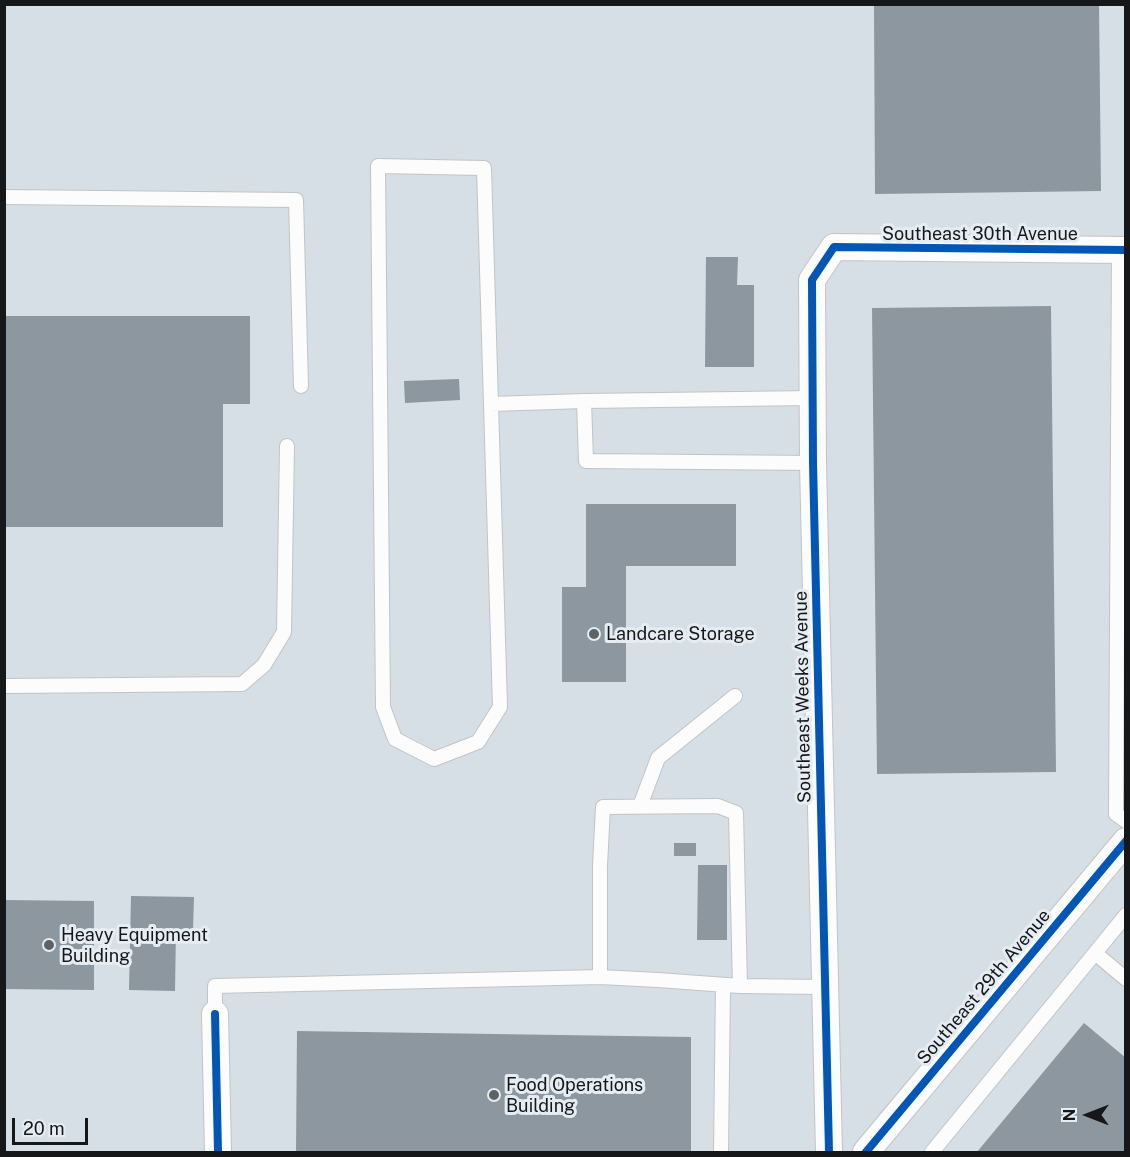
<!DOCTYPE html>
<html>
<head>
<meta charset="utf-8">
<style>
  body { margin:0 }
  #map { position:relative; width:1130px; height:1157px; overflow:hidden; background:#e8ecef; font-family:"Public Sans",sans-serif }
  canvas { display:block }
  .frame { position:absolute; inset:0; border:6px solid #151719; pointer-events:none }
  .north { position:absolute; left:1058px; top:1085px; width:60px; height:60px; -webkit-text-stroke:4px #e5edf2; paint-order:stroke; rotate:270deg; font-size:16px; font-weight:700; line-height:24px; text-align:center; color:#151719 }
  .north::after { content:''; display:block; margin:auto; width:21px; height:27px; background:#151719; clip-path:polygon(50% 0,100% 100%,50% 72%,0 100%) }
  .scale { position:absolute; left:12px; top:1118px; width:76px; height:27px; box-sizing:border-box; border:3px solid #151719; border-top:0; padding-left:8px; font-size:18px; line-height:21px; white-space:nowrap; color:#151719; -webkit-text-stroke:4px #e5edf2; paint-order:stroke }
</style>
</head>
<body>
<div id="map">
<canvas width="1130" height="1157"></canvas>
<div class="frame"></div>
<div class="north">N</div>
<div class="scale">20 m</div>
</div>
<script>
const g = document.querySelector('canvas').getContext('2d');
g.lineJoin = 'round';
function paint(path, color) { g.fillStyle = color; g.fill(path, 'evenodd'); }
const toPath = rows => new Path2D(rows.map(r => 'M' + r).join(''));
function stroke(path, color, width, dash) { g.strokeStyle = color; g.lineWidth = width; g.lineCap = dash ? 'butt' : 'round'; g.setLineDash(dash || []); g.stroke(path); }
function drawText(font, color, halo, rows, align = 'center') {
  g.font = font + ' "Public Sans",sans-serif'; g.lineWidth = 6; g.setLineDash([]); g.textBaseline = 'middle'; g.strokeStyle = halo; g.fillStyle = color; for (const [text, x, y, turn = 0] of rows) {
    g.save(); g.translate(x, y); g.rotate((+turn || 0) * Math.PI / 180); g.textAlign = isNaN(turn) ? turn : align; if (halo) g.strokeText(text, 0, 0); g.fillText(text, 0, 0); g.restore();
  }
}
const built = toPath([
  [5,5,1125,5,1125,1152,5,1152]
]);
const building = toPath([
  [874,4,1099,4,1101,191,875,194],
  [706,257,738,257,737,285,754,285,754,367,705,367],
  [1051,306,1056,772,877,774,872,308],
  [4,316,250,316,250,404,223,404,223,527,4,527],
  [459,379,460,400,405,403,404,381],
  [586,504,736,504,736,566,626,566,626,682,562,682,562,587,586,587],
  [674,843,696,843,696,856,674,856],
  [698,865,727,865,727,940,697,940],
  [131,896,194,897,193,929,176,929,175,991,129,990],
  [4,900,94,901,94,990,4,989],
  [1084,1023,1126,1058,1126,1152,977,1152],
  [297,1031,691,1037,691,1152,296,1152]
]);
const lane = toPath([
  [4,197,296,200,301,386],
  [1119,250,1116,814,1126,821],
  [584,401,813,398],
  [491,404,484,168,378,166,383,707,395,739,434,759,478,742,500,707,491,404,584,401,586,461,813,463],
  [4,686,242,684,264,665,284,632,287,446],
  [640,806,658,758,735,696],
  [1095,953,1126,915],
  [600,977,600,866,603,807,718,806,736,813,740,986],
  [215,1014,215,986,600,977,658,980,740,986,825,987],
  [721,1152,723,985],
  [932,1152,1095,953,1126,979]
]);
const street = toPath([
  [215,1014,218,1152],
  [829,1152,813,463,812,280,834,247,1126,250],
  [866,1152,1126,841]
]);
const cycleway = toPath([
  [215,1014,218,1152],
  [829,1152,813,463,812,280,834,247,1126,250],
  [866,1152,1126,841]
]);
const markers = [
  [594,634,6,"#5f6264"],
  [49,945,6,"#5f6264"],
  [494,1095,6,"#5f6264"]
];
const streetNames = [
  ["Southeast 30th Avenue",980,234],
  ["Southeast Weeks Avenue",803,697,-91],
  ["Southeast 29th Avenue",984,987,-50]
];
const poiNames = [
  ["Landcare Storage",606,634],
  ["Heavy Equipment",61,935],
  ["Building",61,956],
  ["Food Operations",506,1085],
  ["Building",506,1106]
];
paint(built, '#d6dfe5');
paint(building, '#8c979f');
stroke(lane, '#c1c4c6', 16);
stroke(street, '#c1c4c6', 28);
stroke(lane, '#fcfcfd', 14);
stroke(street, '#fcfcfd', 26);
stroke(cycleway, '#0057b8', 8);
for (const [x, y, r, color] of markers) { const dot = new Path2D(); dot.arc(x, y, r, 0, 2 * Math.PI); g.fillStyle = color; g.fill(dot); stroke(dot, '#e5edf2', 2); }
drawText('18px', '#151719', '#e5edf2', streetNames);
drawText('18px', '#151719', '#e5edf2', poiNames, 'left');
</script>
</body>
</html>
